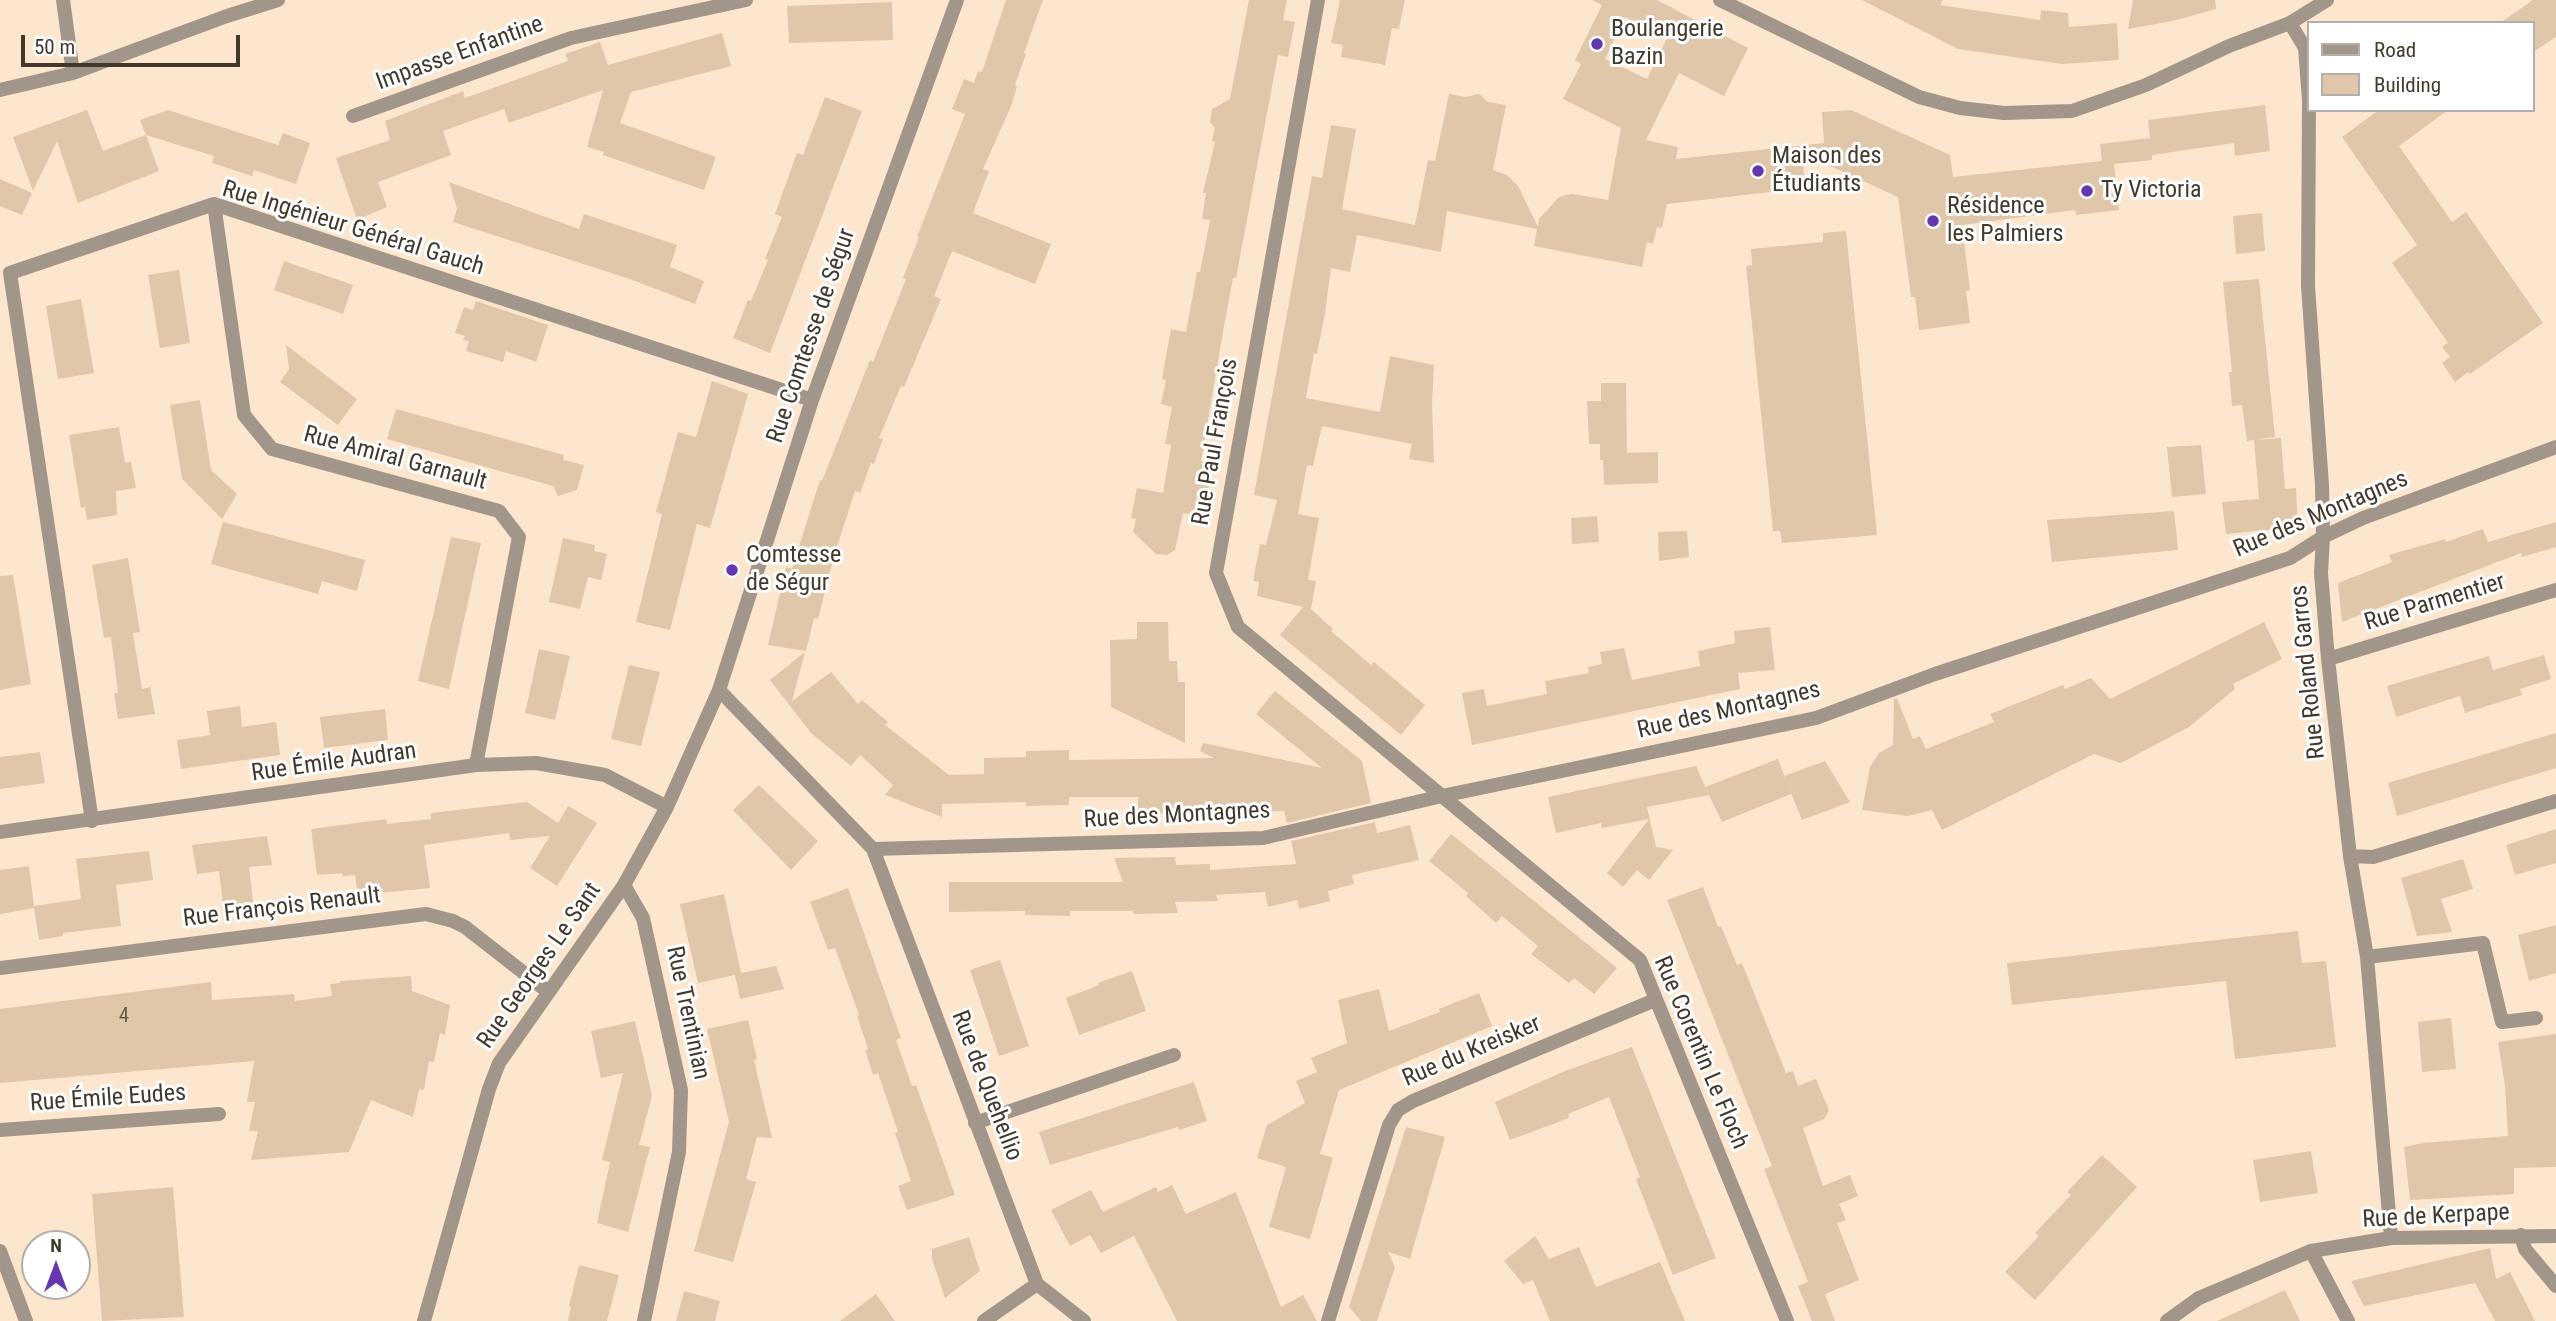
<!DOCTYPE html>
<html>
<head>
<meta charset="utf-8">
<style>
  body { margin:0 }
  #map { position:relative; width:2556px; height:1321px; overflow:hidden; background:#fce6ce; font-family:"Roboto Condensed",sans-serif }
  canvas { display:block }
  .legend { position:absolute; left:2307px; top:21px; width:228px; height:91px; box-sizing:border-box; background:#fff; border:2px solid #b3afab; margin:0; padding:9px 12px; list-style:none; font-size:21px; color:#42382c }
  .legend li { display:flex; align-items:center; gap:14px; height:35px }
  .legend b { width:35px; border:2px solid #b3afab }
  .north { position:absolute; left:21px; top:1230px; width:70px; height:70px; box-sizing:border-box; background:#fff; border:2px solid #b3afab; border-radius:50%; rotate:0deg; font-size:19px; font-weight:700; line-height:28px; text-align:center; color:#42382c }
  .north::after { content:''; display:block; margin:auto; width:24px; height:32px; background:#6537af; clip-path:polygon(50% 0,100% 100%,50% 72%,0 100%) }
  .scale { position:absolute; left:21px; top:35px; width:219px; height:32px; box-sizing:border-box; border:4px solid #42382c; border-top:0; padding-left:9px; font-size:21px; line-height:24px; white-space:nowrap; color:#42382c; -webkit-text-stroke:5px #fff; paint-order:stroke }
</style>
</head>
<body>
<div id="map">
<canvas width="2556" height="1321"></canvas>
<ul class="legend">
<li><b style="height:9px;background:#a19689"></b>Road</li>
<li><b style="height:19px;background:#e1c7a9"></b>Building</li>
</ul>
<div class="north">N</div>
<div class="scale">50 m</div>
</div>
<script>
const g = document.querySelector('canvas').getContext('2d');
g.lineJoin = 'round';
function paint(path, color) { g.fillStyle = color; g.fill(path, 'evenodd'); }
const toPath = rows => new Path2D(rows.map(r => 'M' + r).join(''));
function stroke(path, color, width, dash) { g.strokeStyle = color; g.lineWidth = width; g.lineCap = dash ? 'butt' : 'round'; g.setLineDash(dash || []); g.stroke(path); }
function drawText(font, color, halo, rows, align = 'center') {
  g.font = font + ' "Roboto Condensed",sans-serif'; g.lineWidth = 6; g.setLineDash([]); g.textBaseline = 'middle'; g.strokeStyle = halo; g.fillStyle = color; for (const [text, x, y, turn = 0] of rows) {
    g.save(); g.translate(x, y); g.rotate((+turn || 0) * Math.PI / 180); g.textAlign = isNaN(turn) ? turn : align; if (halo) g.strokeText(text, 0, 0); g.fillText(text, 0, 0); g.restore();
  }
}
const building = toPath([
  [1006,0,1043,0,1024,53,1026,54,1015,85,1017,86,1012,104,983,169,989,171,973,213,1051,244,1035,284,952,251,934,296,941,299,904,387,901,386,879,438,883,439,874,464,871,463,860,493,855,491,834,556,818,619,814,618,806,651,768,645,786,567,792,569,820,480,822,481,870,360,873,362,906,279,903,278,919,237,917,237,965,114,952,109,964,79,974,83,978,71,982,72],
  [1249,0,1287,0,1283,20,1295,22,1288,57,1278,55,1236,278,1233,278,1225,320,1201,461,1213,464,1203,517,1183,513,1175,550,1167,555,1156,554,1133,532,1136,519,1131,518,1137,488,1163,493,1171,445,1165,444,1172,407,1161,404,1166,380,1162,379,1171,329,1186,332,1197,272,1200,272,1210,220,1202,219,1206,193,1203,193,1215,142,1212,141,1215,128,1210,122,1212,109,1230,99],
  [1340,0,1405,0,1399,29,1392,28,1385,65,1341,57,1343,45,1331,43],
  [1592,0,1657,0,1748,48,1724,96,1679,73,1646,140,1678,147,1676,159,1824,143,1822,112,1851,110,1950,155,1953,177,2102,161,2100,144,2150,138,2148,120,2265,105,2270,151,2235,156,2234,143,2152,155,2152,160,2114,164,2119,210,2076,215,2075,210,1962,225,1970,290,1966,291,1970,323,1919,330,1915,297,1911,297,1898,197,1802,153,1805,188,1667,204,1662,228,1657,227,1653,244,1647,242,1642,267,1534,246,1537,229,1447,211,1441,252,1357,235,1350,272,1331,268,1325,313,1317,354,1314,353,1306,398,1380,412,1390,356,1434,365,1432,404,1434,463,1409,459,1412,444,1322,426,1313,466,1307,465,1298,514,1319,518,1308,580,1316,581,1311,609,1333,629,1331,631,1371,665,1374,662,1425,705,1401,735,1280,635,1303,607,1257,596,1259,582,1253,581,1260,544,1266,545,1277,500,1254,495,1312,176,1322,178,1331,125,1356,129,1342,209,1415,225,1428,160,1435,161,1449,94,1466,97,1479,94,1488,102,1506,105,1493,170,1507,175,1518,186,1538,227,1539,219,1558,198,1565,195,1573,194,1608,200,1621,128,1563,99,1581,64,1575,60,1602,5],
  [1625,17,1667,38,1647,79,1605,59],
  [1862,0,1943,0,1940,5,2040,20,2041,10,2068,13,2069,27,2117,23,2119,60,2062,64,1958,49],
  [2133,0,2215,0,2216,9,2172,21,2128,29],
  [2533,0,2556,0,2556,37,2533,52,2533,23,2500,23],
  [892,2,893,40,789,43,787,6],
  [722,33,731,66,631,92,620,123,716,157,704,190,603,155,604,152,587,147,603,90,509,123,504,109,443,131,451,155,378,182,387,207,357,220,336,158,390,140,385,121,463,91,465,98,568,61,565,54,600,42,608,65],
  [825,97,862,111,770,353,733,338,748,300,751,301,768,260,765,259,782,217,775,214,797,153,803,155],
  [87,110,103,151,146,135,159,171,78,203,57,141,33,191,13,137],
  [168,110,278,145,283,133,310,143,296,184,254,170,252,176,212,163,214,156,146,135,140,120],
  [2379,110,2448,110,2399,146,2452,222,2466,212,2543,323,2470,374,2468,372,2455,382,2442,363,2450,357,2442,347,2448,343,2392,263,2417,245,2342,137],
  [0,179,32,193,22,215,0,206],
  [449,182,579,229,584,214,677,245,670,267,704,281,695,304,627,278,453,222,457,209],
  [2262,213,2265,251,2236,254,2233,216],
  [1846,231,1877,535,1782,543,1780,531,1773,531,1746,266,1752,265,1751,249,1823,242,1823,233],
  [284,261,353,285,343,314,274,290],
  [179,270,190,343,160,348,148,275],
  [2259,279,2275,437,2247,441,2242,405,2232,406,2229,372,2232,372,2223,282],
  [81,299,94,373,58,379,46,306],
  [476,301,548,325,536,362,506,351,503,362,466,351,469,341,463,340,465,336,455,333,464,307,473,310],
  [286,345,357,399,338,425,280,382,289,369],
  [712,381,748,394,710,528,697,524,670,630,636,622,662,514,656,512,678,432,696,437],
  [1601,383,1626,383,1627,453,1658,452,1658,483,1604,485,1603,460,1600,460,1600,444,1589,444,1587,401,1601,401],
  [200,400,211,470,237,494,222,519,182,479,170,405],
  [396,409,564,455,563,460,584,465,577,490,558,496,553,486,387,439],
  [119,427,125,463,131,462,136,488,116,491,117,515,87,520,85,507,81,508,69,435],
  [2281,438,2285,489,2296,488,2298,527,2226,534,2222,502,2259,499,2254,440],
  [2201,445,2206,494,2172,497,2167,447],
  [2174,511,2178,550,2052,562,2047,520],
  [1597,516,1599,542,1572,544,1571,518],
  [223,522,365,560,357,591,322,581,318,594,211,564],
  [2556,522,2556,547,2522,557,2521,553,2342,622,2338,583,2392,562,2389,555,2445,539,2446,542,2483,529,2488,542],
  [1687,531,1689,557,1659,561,1658,532],
  [451,537,481,543,449,689,418,681],
  [563,538,595,545,594,551,607,554,601,580,588,577,580,609,549,602],
  [128,558,140,632,133,633,142,689,150,687,155,714,118,719,114,693,118,693,111,637,104,638,92,565],
  [13,575,31,684,0,690,0,576],
  [1137,622,1168,622,1169,661,1177,661,1178,682,1185,682,1185,743,1111,707,1110,640,1137,639],
  [2264,622,2282,659,2233,684,2235,689,2189,727,2121,763,2094,754,1942,830,1932,810,1908,816,1862,810,1870,767,1879,753,1893,745,1894,699,1897,698,1913,739,1920,736,1926,749,1994,722,1990,714,2063,685,2065,689,2091,678,2110,699],
  [1770,627,1775,670,1738,673,1740,689,1472,745,1462,693,1484,689,1487,706,1547,694,1545,681,1589,673,1588,667,1602,664,1600,652,1624,648,1632,680,1700,666,1698,651,1735,643,1734,631],
  [539,649,570,656,555,720,525,713],
  [805,652,792,701,831,672,858,704,862,700,888,722,885,725,949,775,984,774,984,758,1026,757,1026,751,1069,750,1069,760,1214,758,1200,751,1203,743,1322,768,1256,714,1275,691,1362,761,1371,803,1287,823,1284,811,1138,814,1138,797,1069,797,1069,805,1026,806,1026,802,942,804,942,817,885,795,893,785,860,755,851,766,811,733,770,680],
  [2544,655,2551,679,2520,689,2522,695,2465,713,2460,696,2396,717,2387,686,2489,656,2493,670],
  [629,665,660,672,641,746,611,739],
  [240,706,242,727,276,722,280,755,181,769,177,740,210,735,207,711],
  [385,709,388,740,324,748,320,717],
  [2556,733,2556,768,2397,816,2388,783],
  [40,752,45,783,0,789,0,757],
  [1778,759,1791,794,1722,822,1705,787],
  [1825,761,1850,802,1802,820,1784,776],
  [1696,766,1709,795,1647,807,1656,847,1673,850,1649,880,1637,870,1623,887,1607,873,1649,819,1602,828,1601,823,1556,833,1548,797],
  [759,785,818,841,791,870,733,810],
  [527,802,558,823,568,806,597,823,557,886,530,868,550,836,510,840,509,833,424,845,430,888,358,895,355,875,343,876,342,873,317,875,311,829,386,819,387,824,431,819,431,813],
  [1375,822,1377,833,1410,825,1419,860,1352,875,1354,884,1328,891,1330,901,1299,909,1297,900,1268,907,1265,892,1216,895,1218,901,1175,902,1178,913,1134,914,1133,911,1070,911,1070,916,1025,915,1025,911,949,912,949,882,1123,882,1114,858,1175,857,1176,865,1210,864,1210,870,1296,864,1291,841],
  [2556,829,2556,863,2515,875,2506,845],
  [1451,834,1617,968,1594,994,1574,978,1569,983,1531,954,1538,946,1502,916,1496,923,1466,896,1468,893,1429,861],
  [267,836,272,865,249,867,254,909,224,913,219,871,197,874,192,845],
  [149,851,153,880,116,885,121,926,63,933,63,936,39,940,34,908,0,914,0,870,29,866,34,906,81,899,76,859],
  [2463,859,2473,889,2441,899,2452,932,2417,936,2401,878],
  [1703,887,1718,927,1721,926,1737,965,1742,963,1786,1073,1793,1071,1798,1086,1816,1079,1829,1110,1824,1119,1803,1128,1823,1186,1850,1175,1858,1196,1839,1204,1846,1220,1837,1223,1859,1280,1825,1294,1835,1321,1812,1321,1798,1286,1808,1282,1764,1169,1772,1166,1667,900],
  [848,888,901,1038,896,1040,912,1086,916,1085,955,1195,907,1210,898,1186,911,1181,895,1133,898,1132,878,1073,873,1075,865,1050,868,1049,857,1016,859,1015,835,948,828,950,810,902],
  [724,894,741,973,776,966,784,989,740,999,735,975,698,983,680,904],
  [2556,925,2556,973,2529,981,2518,935],
  [2298,931,2302,963,2326,961,2336,1047,2235,1059,2226,981,2012,1005,2007,963],
  [1000,960,1029,1046,999,1056,970,970],
  [1132,971,1146,1011,1079,1035,1066,998,1099,985,1098,983],
  [411,976,412,991,450,1005,445,1035,440,1033,434,1062,429,1061,424,1090,419,1089,413,1117,371,1100,349,1152,251,1160,258,1131,249,1131,255,1102,247,1102,254,1061,0,1083,0,1009,211,982,212,1000,294,994,295,1001,332,996,330,984,340,983,340,981],
  [1379,989,1389,1031,1440,1012,1439,1009,1479,993,1492,1026,1339,1090,1320,1154,1333,1158,1310,1239,1269,1227,1286,1167,1257,1158,1267,1125,1305,1103,1296,1081,1317,1072,1311,1058,1347,1043,1338,1000],
  [2451,1018,2456,1069,2422,1072,2418,1022],
  [748,1020,757,1059,754,1060,772,1138,757,1137,746,1179,756,1182,733,1262,694,1251,729,1122,707,1029],
  [635,1021,652,1096,639,1145,650,1147,628,1232,597,1223,610,1162,602,1160,623,1073,601,1078,591,1031],
  [2556,1034,2556,1167,2514,1168,2514,1194,2410,1200,2404,1147,2423,1143,2508,1136,2505,1086,2498,1042],
  [1632,1047,1716,1258,1673,1275,1636,1179,1640,1177,1609,1097,1568,1114,1569,1118,1510,1140,1495,1102,1565,1071],
  [1194,1082,1207,1121,1179,1130,1178,1127,1050,1165,1039,1132],
  [1406,1127,1445,1137,1410,1259,1388,1252,1395,1267,1377,1321,1361,1321,1349,1307],
  [2311,1151,2318,1193,2260,1202,2253,1160],
  [2102,1155,2137,1187,2035,1300,2005,1272,2039,1236,2035,1233,2071,1195,2067,1192],
  [1172,1185,1186,1214,1236,1192,1281,1307,1303,1295,1317,1321,1177,1321,1134,1236,1101,1253,1090,1235,1070,1246,1051,1210,1091,1190,1103,1212,1156,1187,1158,1192],
  [173,1187,184,1317,102,1321,92,1194],
  [1535,1236,1549,1259,1579,1247,1596,1287,1660,1262,1685,1321,1550,1321,1533,1280,1523,1284,1504,1261],
  [969,1237,980,1271,945,1298,932,1259,932,1249],
  [2490,1248,2496,1279,2510,1272,2535,1321,2495,1321,2475,1283,2364,1306,2351,1281],
  [579,1265,619,1275,607,1321,568,1321,571,1307,569,1306],
  [2285,1290,2300,1321,2217,1321,2274,1295],
  [684,1291,720,1301,715,1321,676,1321],
  [876,1294,895,1321,840,1321]
]);
const minor = toPath([
  [63,0,73,73],
  [1318,0,1216,573,1238,627,1640,960,1787,1321],
  [2290,23,2305,48,2309,100,2308,286,2322,485,2323,537,2321,573,2328,659,2350,856,2367,957,2391,1238],
  [0,90,73,73,227,16,278,0],
  [353,116,571,38,746,0],
  [214,204,244,415,272,449,499,511,519,537,476,765],
  [2328,659,2556,590],
  [719,690,873,849,1037,1284,1084,1321],
  [92,821,10,273,214,204,812,400],
  [0,832,476,765,536,763,605,775,667,807],
  [873,849,1263,838,1442,796,1816,718,1935,674,2290,558,2323,537,2363,518,2556,447],
  [2350,856,2373,857,2556,801],
  [624,885,643,918,681,1090,679,1152,644,1321],
  [2367,957,2483,943,2502,1022,2536,1018],
  [0,968,426,914,453,921,465,927,547,991],
  [975,1123,1174,1055],
  [0,1130,219,1114],
  [2521,1235,2525,1249,2556,1286],
  [0,1251,26,1321],
  [2311,1251,2348,1321],
  [424,1321,489,1089,499,1063,624,885,667,807,719,690,812,400,957,0],
  [984,1321,1037,1284],
  [1328,1321,1389,1125,1398,1110,1413,1101,1655,1000]
]);
const tertiary = toPath([
  [1720,0,1919,97,1960,108,2004,113,2072,111,2146,85,2229,46,2290,23,2327,0],
  [2167,1321,2199,1298,2311,1251,2391,1238,2556,1236]
]);
const markers = [
  [1597,44,7,"#6537af"],
  [1758,171,7,"#6537af"],
  [2087,191,7,"#6537af"],
  [1933,221,7,"#6537af"],
  [732,570,7,"#6537af"]
];
const numberNames = [
  ["4",124,1017]
];
const poiNames = [
  ["Boulangerie",1611,30],
  ["Bazin",1611,58],
  ["Maison des",1772,157],
  ["Étudiants",1772,185],
  ["Ty Victoria",2101,191],
  ["Résidence",1947,207],
  ["les Palmiers",1947,235],
  ["Comtesse",746,556],
  ["de Ségur",746,584]
];
const streetNames = [
  ["Impasse Enfantine",460,54,-20],
  ["Rue Ingénieur Général Gauch",353,229,17],
  ["Rue Comtesse de Ségur",812,336,-71],
  ["Rue Paul François",1216,442,-80],
  ["Rue Amiral Garnault",395,459,15],
  ["Rue des Montagnes",2321,515,-23],
  ["Rue Parmentier",2435,603,-17],
  ["Rue Roland Garros",2309,672,-96],
  ["Rue des Montagnes",1729,711,-13],
  ["Rue Émile Audran",334,763,-8],
  ["Rue des Montagnes",1177,816,-3],
  ["Rue François Renault",282,908,-7],
  ["Rue Georges Le Sant",540,966,-55],
  ["Rue Trentinian",687,1013,78],
  ["Rue du Kreisker",1472,1052,-23],
  ["Rue Corentin Le Floch",1700,1053,67],
  ["Rue de Quehellio",986,1086,69],
  ["Rue Émile Eudes",108,1099,-4],
  ["Rue de Kerpape",2436,1217,-3]
];
paint(building, '#e1c7a9');
stroke(minor, '#a19689', 14);
stroke(tertiary, '#a19689', 14);
for (const [x, y, r, color] of markers) { const dot = new Path2D(); dot.arc(x, y, r, 0, 2 * Math.PI); g.fillStyle = color; g.fill(dot); stroke(dot, '#fff', 2.5); }
drawText('21px', '#6a5c4b', null, numberNames);
drawText('24px', '#42382c', '#fff', poiNames, 'left');
drawText('24px', '#42382c', '#fff', streetNames);
</script>
</body>
</html>
